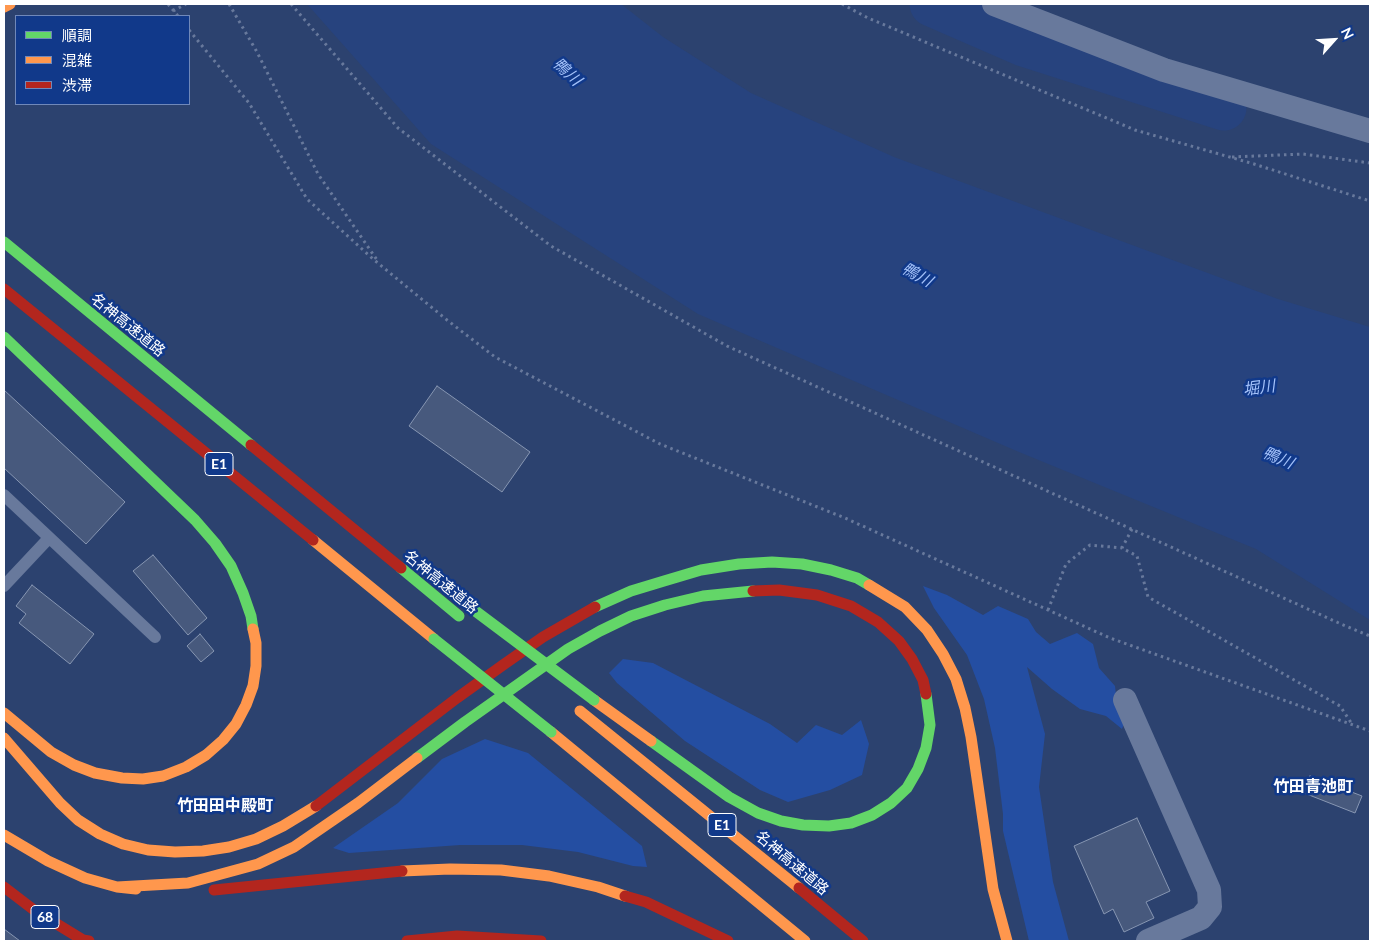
<!DOCTYPE html>
<html>
<head>
<meta charset="utf-8">
<style>
  body { margin:0 }
  #map { position:relative; width:1374px; height:945px; overflow:hidden; background:#2c426f; font-family:Lato,"Noto Sans JP",sans-serif }
  canvas { display:block }
  .frame { position:absolute; inset:0; border:5px solid #fff; pointer-events:none }
  .legend { position:absolute; left:15px; top:15px; width:175px; height:90px; box-sizing:border-box; background:#11398a; border:1px solid #7088b9; margin:0; padding:6px 9px; list-style:none; font-size:15px; color:#fff }
  .legend li { display:flex; align-items:center; gap:10px; height:25px }
  .legend b { width:25px; border:1px solid #7088b9 }
  .north { position:absolute; left:1309px; top:15px; width:50px; height:50px; -webkit-text-stroke:4px #11398a; paint-order:stroke; rotate:64deg; font-size:14px; font-weight:700; line-height:20px; text-align:center; color:#fff }
  .north::after { content:''; display:block; margin:auto; width:18px; height:22px; background:#fff; clip-path:polygon(50% 0,100% 100%,50% 72%,0 100%) }
</style>
</head>
<body>
<div id="map">
<canvas width="1374" height="945"></canvas>
<div class="frame"></div>
<ul class="legend">
<li><b style="height:6px;background:#63d668"></b>順調</li>
<li><b style="height:6px;background:#ff974d"></b>混雑</li>
<li><b style="height:6px;background:#b3261e"></b>渋滞</li>
</ul>
<div class="north">N</div>
</div>
<script>
const g = document.querySelector('canvas').getContext('2d');
g.lineJoin = 'round';
function paint(path, color) { g.fillStyle = color; g.fill(path, 'evenodd'); }
const toPath = rows => new Path2D(rows.map(r => 'M' + r).join(''));
function stroke(path, color, width, dash) { g.strokeStyle = color; g.lineWidth = width; g.lineCap = dash ? 'butt' : 'round'; g.setLineDash(dash || []); g.stroke(path); }
function drawText(font, color, halo, rows, align = 'center') {
  g.font = font + ' Lato,"Noto Sans JP",sans-serif'; g.lineWidth = 5; g.setLineDash([]); g.textBaseline = 'middle'; g.strokeStyle = halo; g.fillStyle = color; for (const [text, x, y, turn = 0] of rows) {
    g.save(); g.translate(x, y); g.rotate((+turn || 0) * Math.PI / 180); g.textAlign = isNaN(turn) ? turn : align; if (halo) g.strokeText(text, 0, 0); g.fillText(text, 0, 0); g.restore();
  }
}
const green = toPath([
  [923,586,947,595,983,615,998,606,1028,619,1036,632,1050,644,1077,633,1093,644,1099,668,1115,686,1117,704,1125,721,1122,729,1106,716,1080,709,1052,689,1027,667,1045,734,1039,787,1053,882,1069,941,1029,941,1003,831,1003,814,995,748,984,699,967,655,934,608],
  [623,659,653,663,770,724,797,743,816,725,842,735,861,720,869,744,862,775,830,790,788,802,760,790,685,741,617,683,609,673],
  [485,739,528,753,642,846,647,867,633,866,578,852,522,845,460,845,349,853,333,848,398,803,442,759]
]);
const water = toPath([
  [307,4,621,4,663,37,751,93,894,157,1278,299,1370,327,1370,620,1256,549,1019,452,698,314,431,144]
]);
const river = toPath([
  [932,4,1024,44,1224,108]
]);
const building = toPath([
  [437,386,530,452,502,492,409,426,437,386],
  [4,390,125,502,86,544,4,468,4,390],
  [153,555,207,618,188,635,133,571,153,555],
  [32,585,94,634,70,664,19,623,26,614,16,606,32,585],
  [200,634,214,651,201,662,187,646,200,634],
  [1310,776,1362,796,1355,813,1304,793,1310,776],
  [1137,818,1170,891,1146,902,1154,918,1124,932,1113,909,1104,914,1074,846,1137,818],
  [4,929,20,941,4,941,4,929]
]);
const path = toPath([
  [168,4,178,16],
  [229,4,257,52,318,174,377,260],
  [291,4,398,128,551,246,727,346,1341,624,1370,636],
  [842,4,868,18,1135,130,1254,164,1370,201],
  [173,11,186,4],
  [189,30,249,103,307,199,373,259,447,320,495,357,660,444,845,518,1110,638,1370,731],
  [1232,157,1303,154,1370,163],
  [1132,529,1122,548,1137,556,1148,597,1340,706,1352,724],
  [1048,610,1066,564,1090,545,1122,548]
]);
const lane = toPath([
  [4,495,155,637],
  [4,586,49,538]
]);
const street = toPath([
  [994,4,1164,70,1370,131],
  [1125,700,1209,890,1210,907,1201,918,1148,941]
]);
const fast = toPath([
  [4,242,251,445],
  [4,337,195,520,215,543,231,566,243,593,251,616,253,629],
  [401,568,459,616],
  [595,607,631,591,664,581,701,570,739,564,772,562,802,564,831,570,857,578,869,585],
  [651,741,729,797,758,813,781,821,803,825,829,826,851,823,872,815,891,803,907,788,918,769,926,748,930,725,926,694],
  [417,758,465,722,568,649,600,631,631,616,665,605,703,596,753,591]
]);
const slow = toPath([
  [4,7,10,4],
  [313,540,434,639],
  [869,585,905,607,927,630,943,654,956,679,965,708,971,737,993,889,1007,941],
  [594,700,651,741],
  [580,711,799,888],
  [4,713,51,752,74,765,95,773,122,778,143,779,163,776,186,767,206,755,223,740,236,724,246,705,253,686,256,666,256,643,253,629],
  [551,732,805,941],
  [4,738,60,803,78,820,100,834,123,844,148,850,175,852,203,851,229,847,256,839,283,826,316,806],
  [4,835,48,861,85,878,117,887,136,889],
  [402,871,450,869,501,870,549,876,598,887,625,896],
  [117,887,188,883,258,864,294,847,358,803,417,758]
]);
const jam = toPath([
  [4,289,313,540],
  [251,445,401,568],
  [753,591,779,590,817,595,851,606,878,622,899,641,912,659,923,680,926,694],
  [316,806,457,698,503,665,543,637,595,607],
  [4,887,34,910,83,940,89,941],
  [799,888,863,941],
  [214,890,402,871],
  [625,896,646,902,728,941],
  [407,941,457,936,541,941]
]);
const fastBridge = toPath([
  [470,607,594,700],
  [434,639,551,732]
]);
const shields = [
  [219,464,28],
  [722,825,28],
  [45,917,28]
];
const shieldNames = [
  ["E1",219,464],
  ["E1",722,825],
  ["68",45,917]
];
const streetNames = [
  ["名神高速道路",128,325,39],
  ["名神高速道路",441,582,39],
  ["名神高速道路",792,863,40]
];
const waterNames = [
  ["鴨川",567,72,43],
  ["鴨川",917,275,29],
  ["堀川",1259,388,-7],
  ["鴨川",1278,458,23]
];
const neighbourhoodNames = [
  ["竹田青池町",1313,787],
  ["竹田田中殿町",225,806]
];
paint(green, '#244ea2');
paint(water, '#27437e');
stroke(river, '#27437e', 45);
paint(building, '#47597d');
stroke(building, '#8796b2', 1);
stroke(path, '#68799c', 3, [2.5, 4]);
stroke(lane, '#68799c', 12);
stroke(street, '#68799c', 24);
stroke(fast, '#63d668', 11);
stroke(slow, '#ff974d', 11);
stroke(jam, '#b3261e', 11);
stroke(fastBridge, '#63d668', 11);
for (const [x, y, w] of shields) { const box = new Path2D(); box.roundRect(x - w / 2, y - 11.5, w, 23, 4); g.fillStyle = '#11398a'; g.fill(box); stroke(box, '#fff', 1); }
drawText('bold 14px', '#fff', null, shieldNames);
drawText('15px', '#fff', '#11398a', streetNames);
drawText('italic 16px', '#a3c1f9', '#11398a', waterNames);
drawText('bold 16px', '#fff', '#11398a', neighbourhoodNames);
</script>
</body>
</html>
